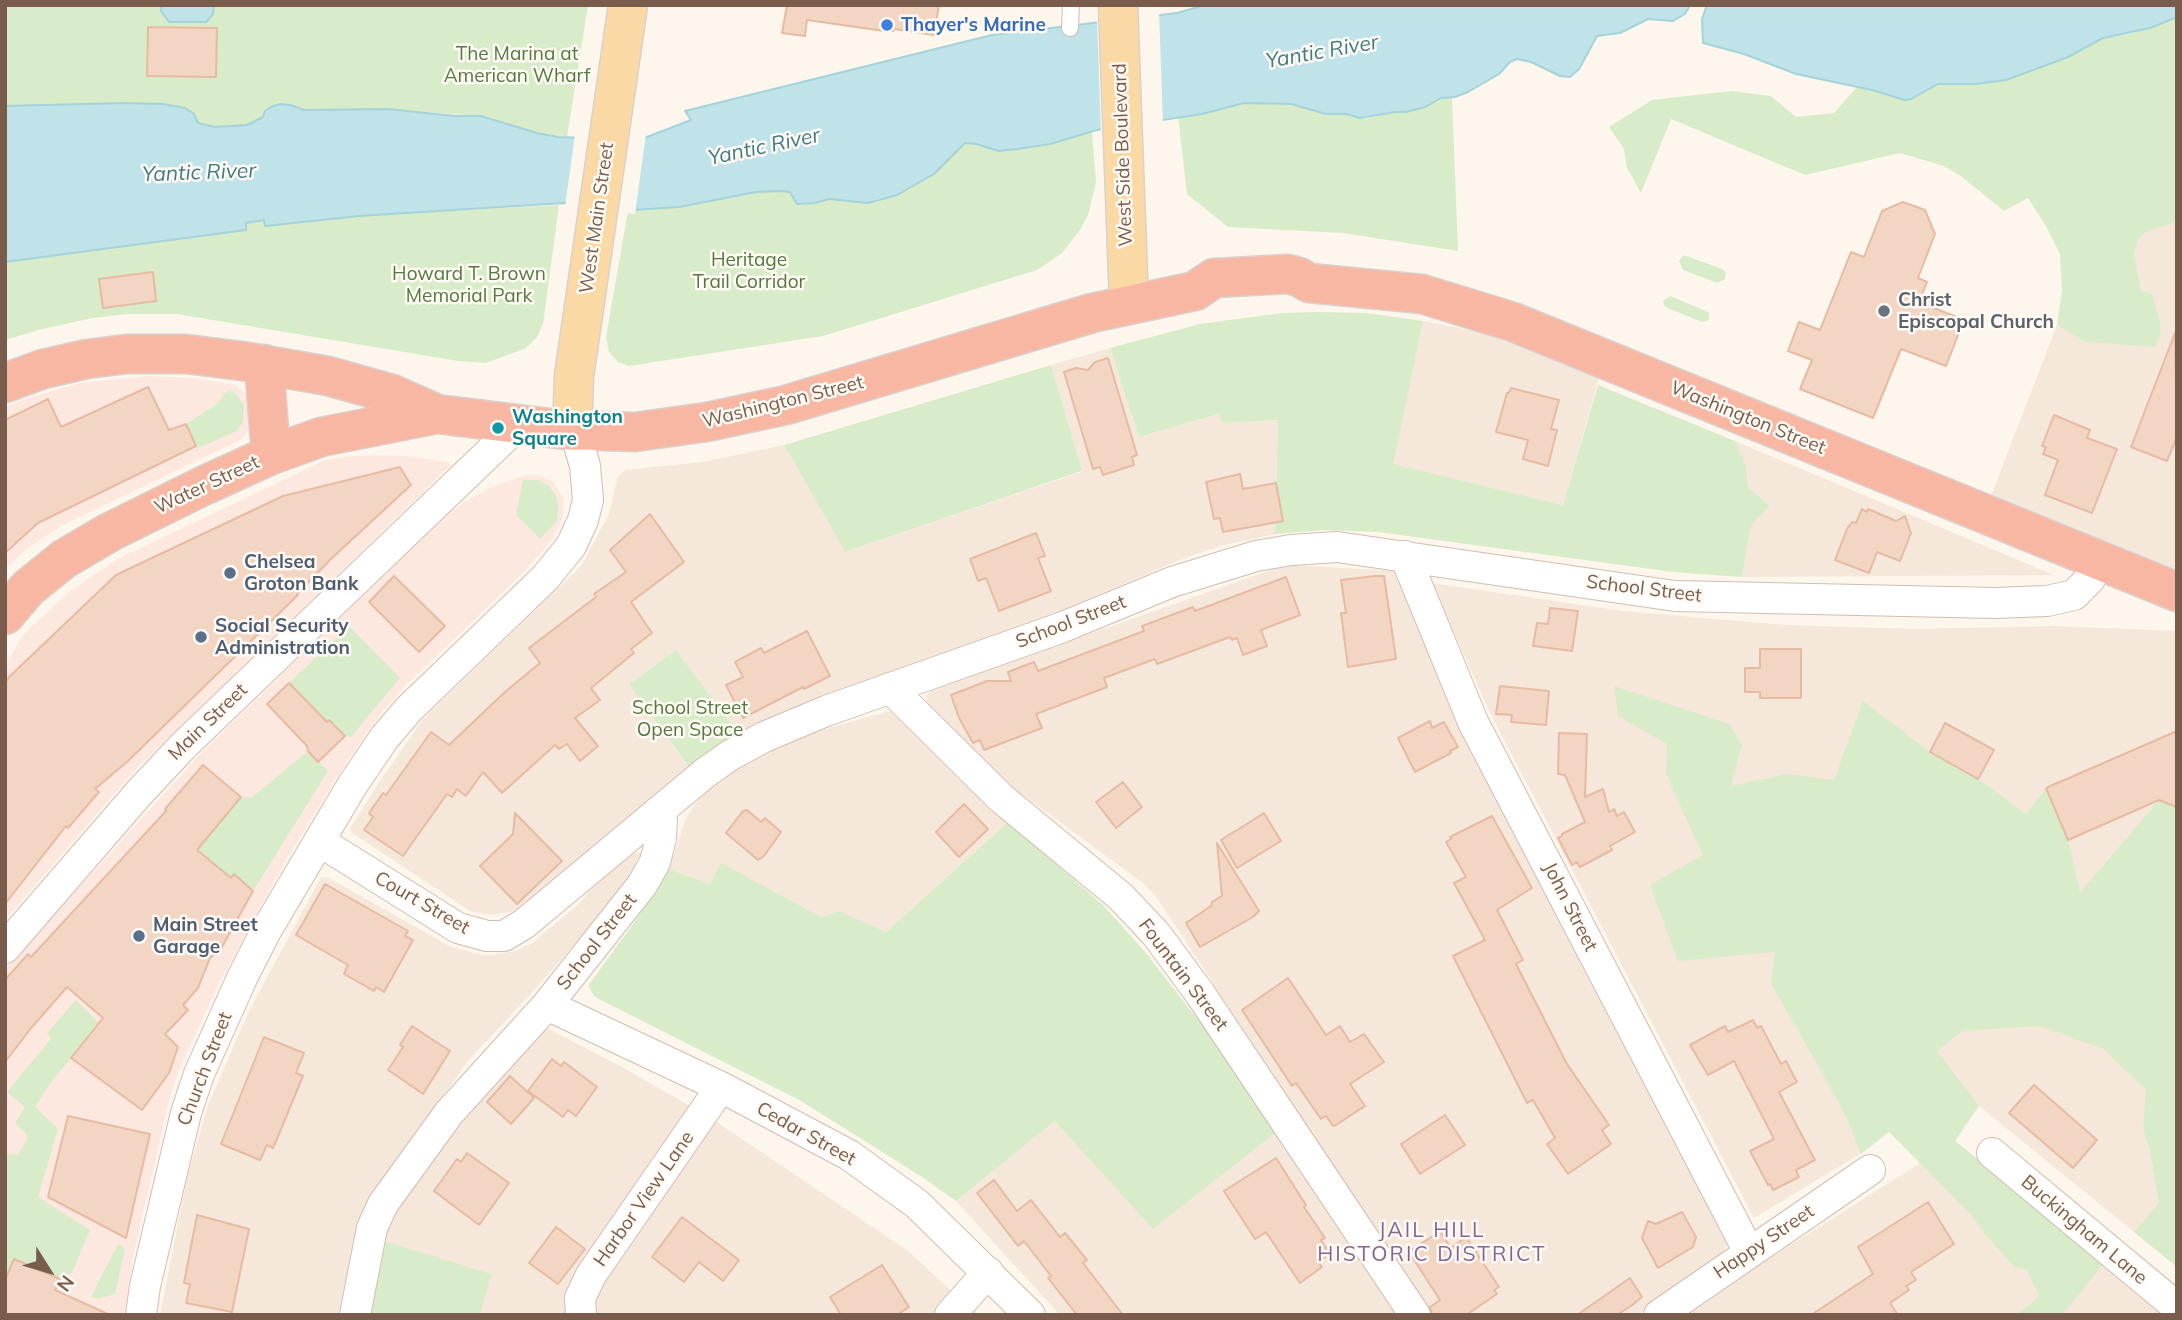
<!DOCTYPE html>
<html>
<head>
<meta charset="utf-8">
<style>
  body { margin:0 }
  #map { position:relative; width:2182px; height:1320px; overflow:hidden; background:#fdf6ec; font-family:Mulish,sans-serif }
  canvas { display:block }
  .frame { position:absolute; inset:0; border:7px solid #7a5c4d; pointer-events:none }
  .north { position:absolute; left:14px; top:1236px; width:70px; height:70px; -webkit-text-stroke:5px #fffaf3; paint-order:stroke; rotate:127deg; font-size:19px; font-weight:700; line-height:28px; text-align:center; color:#7a5c4d }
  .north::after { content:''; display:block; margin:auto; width:24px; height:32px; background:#7a5c4d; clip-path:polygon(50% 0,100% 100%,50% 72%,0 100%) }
</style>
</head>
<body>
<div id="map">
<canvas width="2182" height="1320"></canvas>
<div class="frame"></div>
<div class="north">N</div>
</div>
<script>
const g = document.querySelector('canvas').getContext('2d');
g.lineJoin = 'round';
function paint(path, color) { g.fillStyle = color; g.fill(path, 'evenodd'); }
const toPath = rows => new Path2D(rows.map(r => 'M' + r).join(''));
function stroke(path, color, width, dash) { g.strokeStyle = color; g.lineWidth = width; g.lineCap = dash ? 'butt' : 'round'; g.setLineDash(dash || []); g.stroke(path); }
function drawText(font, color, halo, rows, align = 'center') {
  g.font = font + ' Mulish,sans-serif'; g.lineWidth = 5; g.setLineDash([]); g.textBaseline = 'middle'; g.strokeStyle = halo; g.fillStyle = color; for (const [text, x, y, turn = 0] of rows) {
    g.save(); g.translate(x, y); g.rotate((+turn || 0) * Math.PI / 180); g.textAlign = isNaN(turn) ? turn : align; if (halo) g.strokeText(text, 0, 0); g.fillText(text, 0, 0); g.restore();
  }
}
const residential = toPath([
  [2177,221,2177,571,1991,496,2057,325,2114,335,2141,291,2134,253,2138,238,2153,228],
  [1423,321,1484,333,1599,378,1563,505,1392,464],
  [1110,348,1139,437,1220,414,1222,423,1278,420,1275,534,1224,545,1184,558,1044,618,820,696,739,734,676,650,629,684,689,767,520,909,510,912,490,915,470,911,351,832,351,827,384,775,424,718,582,565,609,514,618,476,626,470,703,462,784,445,845,552,1082,472,1051,365],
  [1735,441,2054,575,1742,577,1751,525,1746,465],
  [1294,565,1396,571,1727,1241,1723,1255,1638,1315,1432,1315,1157,898,1143,883,1001,779,927,704,927,694,933,689,1282,566],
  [1432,583,1623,611,1785,625,1914,629,2054,626,2177,631,2177,1267,1979,1106,1889,1131,1860,1154,1754,1218,1490,713],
  [890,711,1008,822,886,932,840,911,821,917,721,864,710,884,669,869,686,818,702,794,767,745],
  [644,852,643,865,537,987,467,1062,372,1198,345,1315,160,1315,187,1178,207,1108,249,1011,321,877,329,878,451,947,482,955,492,955,515,951,531,944,579,904,608,871,630,854],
  [545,1027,620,1066,709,1117,907,1250,978,1315,367,1315,394,1185],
  [1055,1121,1279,1130,1398,1315,1060,1315,956,1201],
  [1955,1141,2169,1315,1685,1315,1745,1274]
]);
const commercial = toPath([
  [148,376,194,378,236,385,249,396,251,428,242,439,61,526,29,547,5,569,5,407,31,397,80,383],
  [372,455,406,456,448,462,451,465,135,770,5,920,5,666,22,636,70,591,118,559,323,461,344,457],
  [538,475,553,481,564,499,563,518,551,541,520,576,407,684,381,713,344,766,286,860,218,985,179,1070,170,1096,133,1257,124,1315,5,1315,5,969,204,750,433,528,462,503,492,487,523,476]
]);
const green = toPath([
  [5,5,588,5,567,137,537,133,488,117,388,109,304,110,280,104,271,107,265,111,263,117,247,125,214,127,198,123,194,114,185,108,163,104,124,103,5,106],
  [2177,17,2177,221,2144,233,2138,239,2134,253,2141,291,2152,294,2160,322,2161,333,2155,347,2085,342,2057,325,2062,289,2060,254,2046,226,2028,198,2004,211,1961,176,1944,166,1900,153,1805,175,1671,119,1641,193,1627,168,1624,149,1609,127,1652,100,1731,91,1771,96,1796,117,1834,113,1858,86,1905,100,1942,83,1975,84,1994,81,2055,60,2110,36,2130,34],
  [1441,98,1452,98,1458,251,1343,233,1228,227,1187,194,1178,116,1202,114,1236,104,1256,103,1302,106,1326,114,1344,114,1365,119,1395,112,1410,112],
  [1092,131,1096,183,1088,215,1080,230,1062,253,1037,270,823,336,629,366,618,362,609,352,606,337,628,211,679,207,756,192,781,191,790,192,794,201,815,203,829,199,873,202,897,195,934,174,965,143,1004,151,1050,144],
  [559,205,543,324,537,337,526,348,486,363,458,361,177,314,127,314,93,318,42,329,5,340,5,262,245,230,245,223,264,220,265,226,359,216],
  [1684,255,1722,269,1726,273,1725,279,1717,283,1683,270,1679,261],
  [1670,296,1706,311,1709,313,1709,320,1702,322,1665,307,1663,301],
  [1319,312,1366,313,1423,321,1393,464,1563,505,1598,385,1735,441,1746,465,1748,487,1770,506,1751,525,1742,577,1673,572,1378,532,1324,530,1275,534,1278,420,1222,423,1219,414,1139,437,1110,348,1200,324,1282,313],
  [1051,365,1082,471,845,552,784,445],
  [228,390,235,393,244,405,243,422,237,431,198,448,186,424,217,404],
  [523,480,538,480,548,485,555,494,558,504,557,521,540,539,516,515],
  [349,626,400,678,351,737,345,736,330,720,327,722,289,683],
  [676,650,739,734,689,767,629,684],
  [1614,686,1729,724,1742,744,1731,786,1787,774,1834,780,1863,701,1930,752,1979,779,2026,814,2046,788,2068,840,2080,893,2159,800,2177,807,2177,1267,2134,1232,2159,1203,2150,1150,2143,1128,2146,1090,2104,1049,2039,1026,1962,1031,1937,1051,1979,1106,1955,1141,2105,1262,2062,1315,2016,1315,2039,1297,2027,1270,2014,1267,1982,1230,1974,1218,1889,1132,1861,1154,1848,1121,1818,1065,1771,984,1775,952,1678,961,1650,885,1703,855,1666,774,1667,744,1618,716],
  [308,751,328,771,253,891,235,875,231,878,185,841,204,841,241,797,251,798],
  [1008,822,1105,907,1146,953,1216,1043,1279,1130,1153,1229,1055,1121,956,1201,922,1177,801,1101,595,997,588,986,638,917,669,869,710,884,721,863,821,917,840,911,886,932],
  [76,1000,99,1023,49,1085,35,1107,58,1129,38,1197,90,1230,72,1273,69,1273,65,1282,15,1260,6,1279,5,1153,18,1155,27,1140,26,1134,15,1123,25,1107,7,1092,51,1039,47,1033],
  [374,1238,491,1274,480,1315,367,1315],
  [118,1244,125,1249,115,1294,99,1299,91,1297]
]);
const water = toPath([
  [161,5,214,5,213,14,206,22,169,22,161,11,161,5],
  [1205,5,1690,5,1685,14,1673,21,1648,19,1620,33,1597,36,1579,69,1570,77,1560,76,1531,62,1517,59,1510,62,1499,74,1468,92,1455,97,1441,98,1425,107,1406,112,1395,112,1360,118,1346,114,1326,114,1291,104,1244,103,1202,114,1097,130,1050,144,1017,149,999,151,976,144,965,143,934,174,897,195,868,203,829,199,815,203,797,204,790,192,781,191,756,192,679,207,632,210,564,203,359,216,265,226,264,220,246,223,246,230,5,262,5,106,124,103,163,104,185,108,194,114,198,123,215,127,247,125,263,117,265,111,271,107,280,104,291,105,304,110,388,109,455,116,481,116,537,133,558,137,639,140,691,120,685,111,992,35,1177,13,1205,5],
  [1707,5,2177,5,2177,17,2150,28,2103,38,2068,57,2006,80,1975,84,1938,84,1911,99,1905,100,1872,90,1796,74,1744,54,1703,43,1702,19,1707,5]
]);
const pier = toPath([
  [1159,11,1163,122,1101,133,1097,17],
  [575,134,639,137,646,134,635,214,565,207]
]);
const building = toPath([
  [787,5,939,5,934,35,894,29,893,31,885,29,884,31,807,20,805,36,782,33,787,5],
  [148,27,217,28,216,77,147,76,148,27],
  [1903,202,1925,210,1935,234,1918,278,1927,282,1919,302,1964,320,1946,366,1901,349,1873,418,1800,389,1812,360,1788,351,1799,322,1820,330,1851,252,1864,257,1882,211,1903,202],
  [153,272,156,301,103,308,99,279,153,272],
  [2175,333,2177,437,2167,461,2131,447,2175,333],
  [1108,358,1137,455,1132,457,1134,465,1103,475,1100,467,1093,469,1064,372,1076,368,1088,370,1095,362,1108,358],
  [148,387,169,430,186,424,196,446,38,523,5,553,5,420,48,399,61,427,148,387],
  [1511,388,1559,400,1551,429,1557,430,1548,466,1523,459,1528,440,1496,432,1507,393,1509,393,1511,388],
  [2054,415,2090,430,2087,438,2117,449,2092,513,2045,495,2058,460,2043,454,2046,447,2042,446,2054,415],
  [400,467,411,485,332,558,297,594,298,595,128,761,95,789,99,792,68,828,66,826,5,904,5,684,9,677,116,575,283,496,400,467],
  [1240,474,1243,489,1276,483,1283,521,1223,532,1220,518,1214,519,1206,482,1240,474],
  [1862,509,1867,512,1868,509,1896,521,1905,516,1911,533,1900,561,1877,552,1869,573,1835,560,1847,529,1852,522,1856,523,1862,509],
  [650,514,684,562,631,602,652,633,631,649,634,653,591,688,600,700,575,718,598,746,580,761,567,744,559,749,555,745,502,793,483,772,466,796,457,789,452,797,447,794,403,856,364,830,373,817,369,813,383,793,386,795,431,732,449,745,506,691,540,663,529,648,596,597,594,594,626,572,610,550,650,514],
  [1036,533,1045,556,1038,558,1051,591,999,611,986,578,978,581,970,559,1036,533],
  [394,576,445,626,419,652,369,602,394,576],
  [1375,576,1384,576,1396,659,1348,667,1341,613,1346,613,1341,580,1375,576],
  [1286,577,1300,615,1261,630,1267,646,1243,655,1237,638,1232,640,1230,637,1157,664,1155,659,1104,678,1107,687,1036,714,1042,728,984,750,980,740,973,743,959,718,951,695,987,681,1011,681,1008,672,1034,662,1038,671,1144,631,1142,626,1193,607,1195,611,1286,577],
  [1550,608,1578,611,1572,651,1533,646,1537,623,1548,624,1550,608],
  [807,631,830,676,804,689,803,687,743,718,726,685,743,677,735,662,761,648,764,653,807,631],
  [1760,649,1801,649,1801,698,1760,698,1760,692,1745,692,1745,668,1760,668,1760,649],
  [289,683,327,722,329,720,345,736,318,762,308,751,307,746,267,704,289,683],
  [1500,686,1549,691,1546,725,1511,722,1512,715,1496,714,1500,686],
  [1430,721,1432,728,1444,722,1458,747,1450,751,1451,753,1415,772,1398,738,1430,721],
  [1945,723,1994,750,1978,779,1930,752,1945,723],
  [2177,731,2177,807,2159,800,2068,840,2046,788,2177,731],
  [1559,733,1587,734,1585,797,1603,789,1609,812,1614,809,1617,816,1624,812,1635,832,1610,846,1612,850,1580,867,1577,862,1572,865,1558,838,1562,836,1562,834,1585,822,1565,775,1558,774,1559,733],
  [203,765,241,797,197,850,231,878,234,874,253,891,222,947,210,958,198,988,183,1005,188,1010,165,1034,178,1047,169,1073,142,1110,71,1058,103,1018,67,987,32,1027,5,1062,5,980,28,954,31,957,166,811,165,809,203,765],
  [1123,782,1142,807,1116,828,1096,802,1123,782],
  [964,804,988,829,959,857,936,832,964,804],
  [747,810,761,822,765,818,781,832,764,856,758,860,726,833,743,811,747,810],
  [515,813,562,861,517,904,480,866,513,834,515,813],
  [1264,813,1281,841,1237,868,1221,840,1264,813],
  [1492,816,1532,888,1497,910,1523,960,1516,964,1567,1064,1609,1125,1602,1130,1611,1144,1568,1174,1547,1144,1555,1138,1533,1100,1527,1103,1453,956,1485,940,1454,883,1466,877,1446,842,1451,839,1450,837,1492,816],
  [1217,843,1259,911,1253,917,1200,947,1186,923,1211,906,1212,902,1222,896,1217,843],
  [325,884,408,931,405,936,413,940,384,992,376,987,374,991,344,974,348,965,296,935,325,884],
  [1288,978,1326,1035,1340,1026,1350,1042,1364,1034,1384,1062,1350,1084,1365,1106,1336,1125,1333,1126,1326,1116,1321,1119,1296,1083,1292,1086,1242,1010,1288,978],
  [1753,1020,1757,1028,1761,1026,1781,1064,1786,1061,1797,1082,1779,1092,1815,1160,1796,1170,1799,1177,1773,1190,1770,1184,1768,1185,1750,1151,1774,1139,1734,1061,1708,1075,1690,1045,1725,1026,1728,1032,1753,1020],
  [412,1026,450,1051,423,1094,388,1070,403,1047,400,1045,412,1026],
  [264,1037,304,1053,296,1073,303,1076,279,1134,273,1148,267,1145,260,1160,221,1144,264,1037],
  [552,1059,561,1066,564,1062,597,1087,576,1116,568,1110,563,1117,528,1091,552,1059],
  [510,1076,534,1098,511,1124,487,1102,510,1076],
  [2034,1085,2097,1140,2073,1168,2009,1113,2034,1085],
  [1445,1115,1465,1145,1420,1174,1401,1144,1445,1115],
  [68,1116,150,1134,126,1238,48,1197,68,1116],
  [467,1153,509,1183,479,1225,434,1191,457,1159,461,1162,467,1153],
  [1276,1158,1306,1205,1304,1207,1325,1238,1321,1240,1330,1254,1318,1262,1322,1267,1300,1283,1266,1232,1255,1239,1224,1191,1276,1158],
  [994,1180,1017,1211,1031,1200,1060,1237,1065,1233,1087,1260,1083,1263,1123,1315,1077,1315,1048,1278,1051,1276,1024,1241,1018,1246,977,1193,994,1180],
  [1928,1202,1954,1244,1911,1272,1916,1280,1906,1286,1909,1290,1890,1303,1898,1315,1811,1315,1873,1274,1858,1247,1928,1202],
  [1682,1212,1696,1237,1693,1247,1658,1268,1642,1238,1648,1221,1656,1224,1682,1212],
  [197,1215,249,1229,232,1312,186,1303,190,1284,184,1283,197,1215],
  [682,1217,739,1260,723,1281,699,1262,684,1282,652,1257,682,1217],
  [556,1227,585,1249,558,1284,529,1263,556,1227],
  [1440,1231,1451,1248,1466,1237,1499,1287,1494,1290,1497,1294,1466,1315,1432,1315,1430,1307,1440,1300,1409,1252,1440,1231],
  [14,1259,60,1279,55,1290,110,1315,5,1315,5,1280,14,1259],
  [882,1265,909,1307,897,1315,841,1315,830,1297,882,1265],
  [1630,1278,1642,1297,1631,1306,1617,1315,1577,1315,1630,1278]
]);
const lane = toPath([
  [1070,28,1071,5]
]);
const street = toPath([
  [1405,556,1473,722,1749,1252],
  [890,688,1001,798,1121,897,1156,934,1201,995,1415,1315],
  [319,841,458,928,487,936,504,936,524,924,705,773,729,756,764,737,826,711,1063,627,1172,582,1256,556,1291,550,1337,547,1675,596,1995,603,2047,601,2074,595,2090,579,2100,561],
  [5,948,139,793,183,746,518,425],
  [547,1005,721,1087,849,1155,917,1204,1030,1315],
  [1992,1153,2177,1307],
  [141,1315,145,1286,186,1113,199,1074,243,976,267,929,353,784,385,737,409,709,545,578,571,546,583,520,588,500,585,466,575,431],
  [355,1315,372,1228,383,1204,449,1113,547,1005,642,885,655,862,661,838,662,821,658,812],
  [581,1315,580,1298,591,1275,721,1087],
  [950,1315,988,1272],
  [1659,1315,1870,1170]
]);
const primary = toPath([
  [1118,5,1129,304],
  [575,431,573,404,574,376,628,5]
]);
const highway = toPath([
  [264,364,271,455],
  [5,383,43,369,87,359,127,354,186,354,242,361,328,376,392,394,437,414,566,430,635,432,707,422,786,405,1092,313,1195,291,1214,278,1288,274,1299,277,1309,283,1422,294,1513,322,2177,592],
  [5,615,28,588,64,559,110,532,205,485,271,455,321,437,437,414]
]);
const markers = [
  [887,25,7,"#3f7fe0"],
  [1884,311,7,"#6b7280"],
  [498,428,7,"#0f9aa8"],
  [230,573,7,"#5c6f8a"],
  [201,637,7,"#5c6f8a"],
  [139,936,7,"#5c6f8a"]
];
const shopNames = [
  ["Thayer's Marine",901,25]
];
const parkNames = [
  ["The Marina at",517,54],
  ["American Wharf",517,76],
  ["Heritage",749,260],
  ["Trail Corridor",749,282],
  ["Howard T. Brown",469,274],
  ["Memorial Park",469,296],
  ["School Street",690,708],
  ["Open Space",690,730]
];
const streetNames = [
  ["West Side Boulevard",1123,155,-92],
  ["West Main Street",597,218,-82],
  ["Washington Street",783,402,-14],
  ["Washington Street",1748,418,22],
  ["Water Street",207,485,-25],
  ["School Street",1644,589,7],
  ["School Street",1071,622,-21],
  ["Main Street",208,722,-44],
  ["Court Street",422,903,30],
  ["John Street",1570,907,63],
  ["School Street",597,942,-52],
  ["Fountain Street",1183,975,53],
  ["Church Street",205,1069,-69],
  ["Cedar Street",806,1134,29],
  ["Harbor View Lane",644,1199,-55],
  ["Buckingham Lane",2084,1230,40],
  ["Happy Street",1764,1242,-34]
];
const worshipNames = [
  ["Christ",1898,300],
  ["Episcopal Church",1898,322]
];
const cultureNames = [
  ["Washington",512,417],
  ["Square",512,439]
];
const serviceNames = [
  ["Chelsea",244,562],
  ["Groton Bank",244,584],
  ["Social Security",215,626],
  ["Administration",215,648],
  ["Main Street",153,925],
  ["Garage",153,947]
];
const waterNames = [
  ["Yantic River",1322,52,-10],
  ["Yantic River",764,147,-12],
  ["Yantic River",199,173,-2]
];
const neighbourhoodNames = [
  ["JAIL HILL",1432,1231],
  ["HISTORIC DISTRICT",1432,1255]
];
paint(residential, '#f5e8da');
paint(commercial, '#fde8e0');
paint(green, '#d8ecc9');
paint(water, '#bfe3e8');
stroke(water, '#a5d3da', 2);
paint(pier, '#fdf6ec');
paint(building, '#f3d5c3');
stroke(building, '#e6bba3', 2);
stroke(lane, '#d1beb0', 18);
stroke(street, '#d1beb0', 32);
stroke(primary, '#dad1cd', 41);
stroke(highway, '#dad1cd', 41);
stroke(lane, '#fff', 16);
stroke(street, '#fff', 30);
stroke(primary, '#fbd9a5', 38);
stroke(highway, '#f7b7a3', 38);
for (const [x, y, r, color] of markers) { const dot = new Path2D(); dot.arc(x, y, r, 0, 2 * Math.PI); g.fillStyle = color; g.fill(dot); stroke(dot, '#fffaf3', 2.5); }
drawText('bold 19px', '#366cbe', '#fffaf3', shopNames, 'left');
drawText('19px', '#537a41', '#fffaf3', parkNames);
drawText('19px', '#7a5c4d', '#fffaf3', streetNames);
drawText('bold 19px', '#5b616d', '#fffaf3', worshipNames, 'left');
drawText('bold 19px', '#0d838f', '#fffaf3', cultureNames, 'left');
drawText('bold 19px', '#4e5e75', '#fffaf3', serviceNames, 'left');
drawText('italic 21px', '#437c86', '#fffaf3', waterNames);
g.letterSpacing = '2px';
drawText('21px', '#846695', '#fffaf3', neighbourhoodNames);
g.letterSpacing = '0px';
</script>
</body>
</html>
